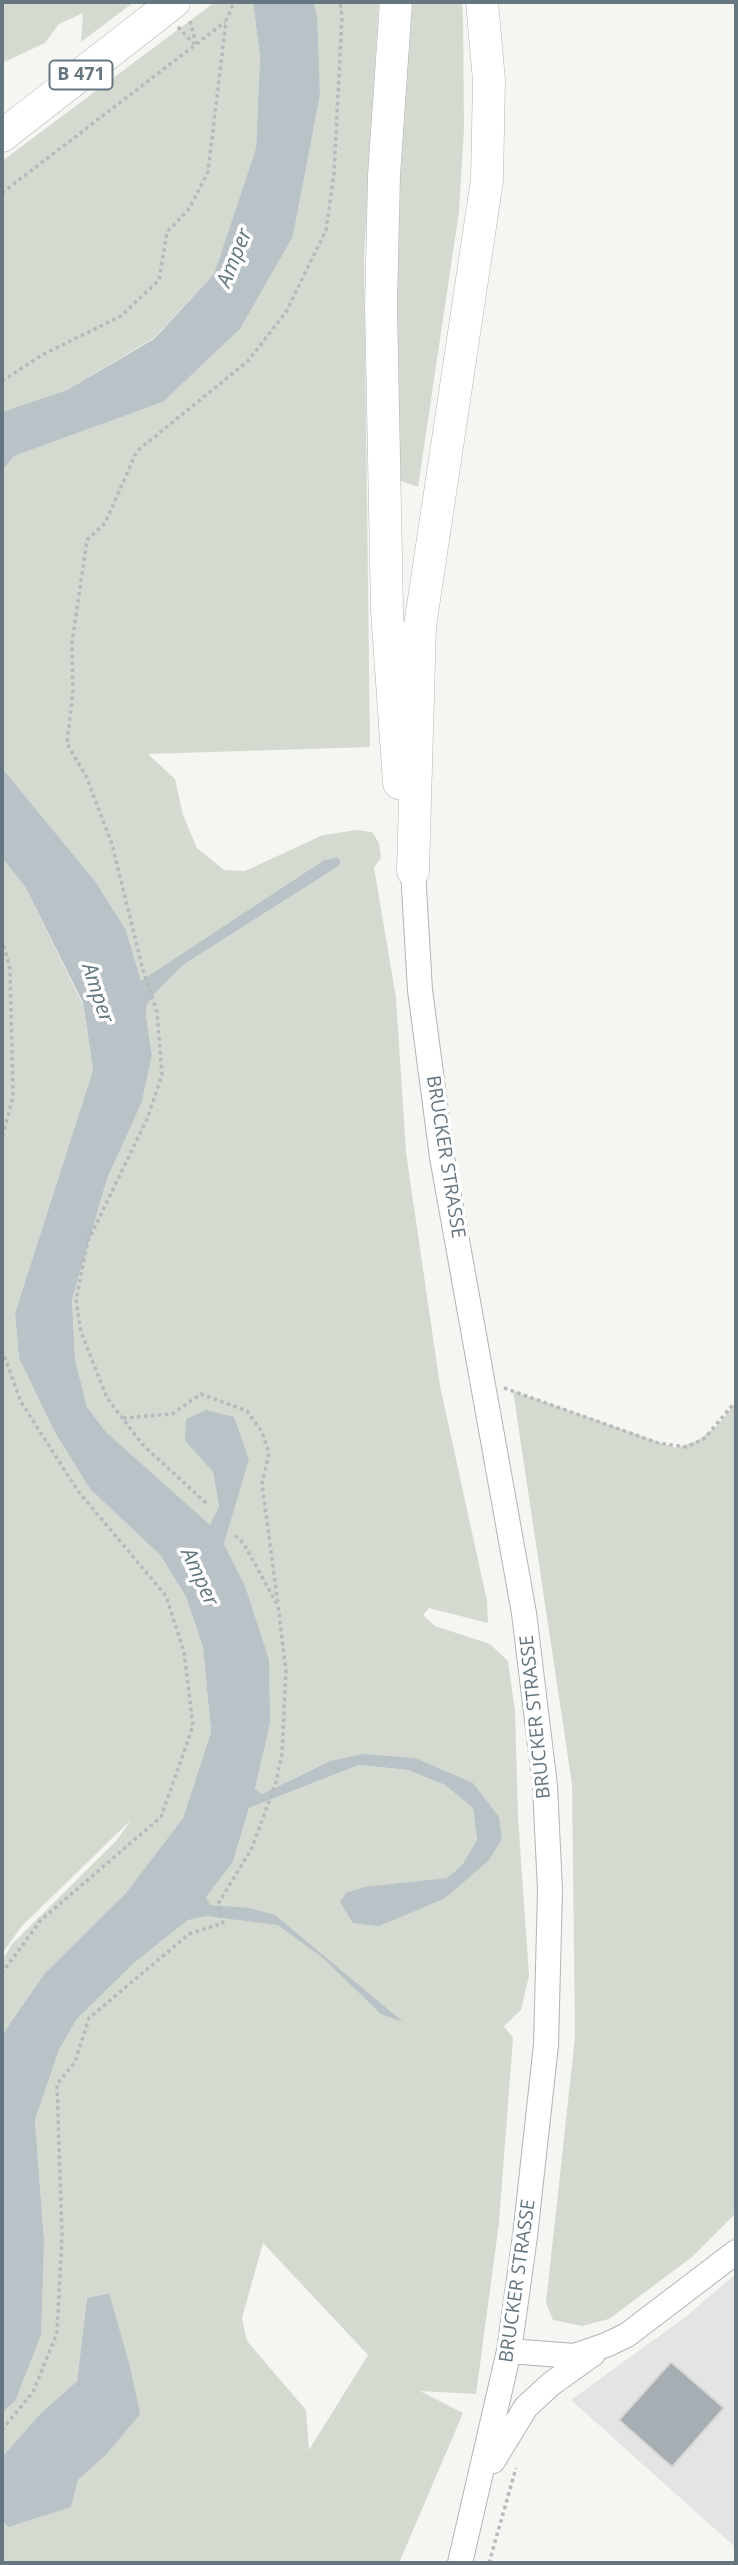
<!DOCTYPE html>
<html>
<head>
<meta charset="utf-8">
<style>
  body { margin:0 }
  #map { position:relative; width:738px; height:2565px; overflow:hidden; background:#f5f5f2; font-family:"Open Sans",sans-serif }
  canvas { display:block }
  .frame { position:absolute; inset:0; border:4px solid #667681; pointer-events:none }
</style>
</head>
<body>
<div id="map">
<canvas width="738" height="2565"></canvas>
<div class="frame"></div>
</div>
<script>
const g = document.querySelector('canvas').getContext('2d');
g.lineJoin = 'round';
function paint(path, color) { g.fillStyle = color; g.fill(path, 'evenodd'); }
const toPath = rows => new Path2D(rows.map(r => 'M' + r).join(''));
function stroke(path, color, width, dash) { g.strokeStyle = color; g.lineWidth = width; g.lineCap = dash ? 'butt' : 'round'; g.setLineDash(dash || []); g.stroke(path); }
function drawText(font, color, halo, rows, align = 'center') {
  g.font = font + ' "Open Sans",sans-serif'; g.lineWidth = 7; g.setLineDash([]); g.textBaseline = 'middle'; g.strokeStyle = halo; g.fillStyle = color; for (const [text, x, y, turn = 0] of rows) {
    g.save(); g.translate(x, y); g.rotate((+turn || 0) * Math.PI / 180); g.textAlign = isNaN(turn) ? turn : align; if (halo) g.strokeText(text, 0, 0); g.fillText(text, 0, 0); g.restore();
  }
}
const built = toPath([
  [736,2274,736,2548,571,2400,684,2318]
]);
const green = toPath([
  [2,2,134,2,81,42,83,13,59,24,45,43,2,63],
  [215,2,253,2,260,57,256,148,214,274,154,338,67,390,2,412,2,161],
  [314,2,379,2,364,257,370,747,148,754,175,779,183,815,197,848,224,870,245,871,323,835,357,830,372,832,379,843,381,858,374,867,396,998,406,1152,440,1386,487,1601,488,1623,429,1608,423,1615,435,1626,490,1644,508,1661,515,1711,518,1817,529,1976,521,2010,504,2026,513,2038,499,2223,476,2394,420,2391,463,2413,399,2563,2,2563,2,2522,9,2527,70,2507,78,2480,107,2454,139,2414,130,2366,108,2293,87,2298,77,2381,40,2414,2,2457,2,2413,15,2401,44,2240,35,2120,59,2050,77,2019,134,1963,188,1920,233,1862,249,1808,359,1765,408,1770,445,1785,473,1808,477,1840,462,1865,447,1878,406,1885,379,1925,444,1899,499,1817,415,1758,330,1761,262,1794,255,1789,270,1724,245,1586,224,1544,249,1460,185,1441,213,1472,219,1506,210,1526,106,1432,87,1407,75,1359,72,1300,107,1179,142,1102,152,1055,146,1016,147,1005,156,992,183,965,334,869,339,857,324,860,141,982,126,930,95,881,2,768,2,471,14,456,163,402,240,329,293,235,320,95],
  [263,2243,368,2355,309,2450,306,2410,247,2341,242,2318],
  [410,2,462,2,463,19,464,128,459,212,418,487,396,479,392,390,398,157],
  [2,858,26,888,83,1005,93,1070,15,1313,19,1358,54,1431,90,1489,161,1556,186,1597,203,1647,211,1732,183,1818,128,1891,46,1972,2,2035,2,1960,12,1944,116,1841,131,1820,21,1927,2,1954],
  [513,1391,676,1448,697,1441,717,1426,736,1402,736,2213,692,2257,609,2319,582,2326,553,2320,546,2303,575,2037,572,1784]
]);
const water = toPath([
  [253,2,314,2,317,17,320,95,293,236,240,329,163,402,14,456,2,471,2,412,67,390,154,339,214,274,256,148,260,57],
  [2,768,95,881,126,930,141,981,324,860,338,857,341,863,334,869,183,965,156,992,147,1005,146,1016,152,1055,142,1102,107,1179,72,1300,75,1359,87,1407,106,1432,210,1525,219,1506,213,1472,185,1441,186,1419,206,1410,234,1417,249,1460,224,1544,245,1586,269,1660,270,1724,255,1789,262,1794,330,1761,364,1754,415,1758,473,1783,499,1817,502,1839,488,1861,444,1899,379,1926,353,1923,340,1902,346,1893,364,1887,447,1878,462,1865,477,1840,473,1808,445,1785,408,1770,359,1765,249,1808,233,1862,206,1897,210,1905,249,1908,275,1915,403,2022,381,2014,323,1958,278,1925,206,1916,188,1920,134,1963,77,2019,59,2050,35,2120,44,2240,41,2335,15,2401,2,2413,2,2035,45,1973,126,1893,183,1818,211,1732,203,1647,186,1597,161,1556,90,1489,54,1431,19,1358,15,1313,93,1070,83,1003,26,888,2,858],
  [109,2293,130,2366,140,2414,107,2454,78,2480,71,2507,9,2527,2,2522,2,2457,40,2414,77,2381,87,2298]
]);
const building = toPath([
  [671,2362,724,2408,672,2467,619,2420,671,2362]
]);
const path = toPath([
  [190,21,196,44],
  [178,27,194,44],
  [2,193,225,22],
  [2,381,42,355,121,316,159,280,167,232,189,209,208,172,226,21,234,2],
  [2,939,10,969,13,1097,2,1138],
  [2,1350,21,1402,78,1491,166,1596,184,1652,193,1726,161,1817,41,1920,2,1973],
  [504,1388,658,1443,686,1447,704,1439,736,1401],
  [123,1418,172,1414,201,1394,247,1411,262,1432,269,1453,262,1484,278,1604],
  [206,1503,143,1445,107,1398,81,1332,76,1300,88,1241,147,1119,162,1075,157,1012,143,970,112,844,86,776,67,744,73,691,72,643,87,540,105,523,137,451,248,361,286,312,326,230,334,173,342,17,340,2],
  [2,2430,33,2392,57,2333,62,2235,57,2084,75,2062,89,2018,189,1934,223,1923,218,1904,252,1848,276,1782,282,1753,286,1671,278,1606,244,1544,234,1534],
  [489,2563,516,2468]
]);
const secondary = toPath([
  [413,871,420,990,442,1157,524,1613,545,1786,550,1890,546,2045,525,2236,509,2351,460,2563],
  [509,2351,574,2356,606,2345,627,2335,736,2252],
  [493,2461,526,2407,551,2384,593,2354]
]);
const highway = toPath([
  [396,2,384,175,381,306,387,610,399,783],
  [2,136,174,2],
  [413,871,420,626,487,180,489,80,482,2]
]);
const shields = [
  [81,75,63]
];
const shieldNames = [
  ["B 471",81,75]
];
const streetNames = [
  ["BRUCKER STRASSE",445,1157,81],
  ["BRUCKER STRASSE",536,1717,-96],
  ["BRUCKER STRASSE",518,2281,-82]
];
const waterNames = [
  ["Amper",235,258,-68],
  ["Amper",97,993,72],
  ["Amper",199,1577,65]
];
paint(built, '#e3e4e3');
paint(green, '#d5dad1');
paint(water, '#b8c2c7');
paint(building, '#a6aeb3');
stroke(building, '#d7d7d5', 2);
stroke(secondary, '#afb5b9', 26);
stroke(highway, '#b0b4b7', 33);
stroke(path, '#b7babc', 3.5, [3.5, 3.5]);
stroke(secondary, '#fff', 24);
stroke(highway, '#fff', 32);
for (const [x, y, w] of shields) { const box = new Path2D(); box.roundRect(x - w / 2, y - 14.5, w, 29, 5); g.fillStyle = '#fff'; g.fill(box); stroke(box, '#667681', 2); }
drawText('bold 18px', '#667681', null, shieldNames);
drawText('19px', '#667681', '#fff', streetNames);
drawText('italic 21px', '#62777e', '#fff', waterNames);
</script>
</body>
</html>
